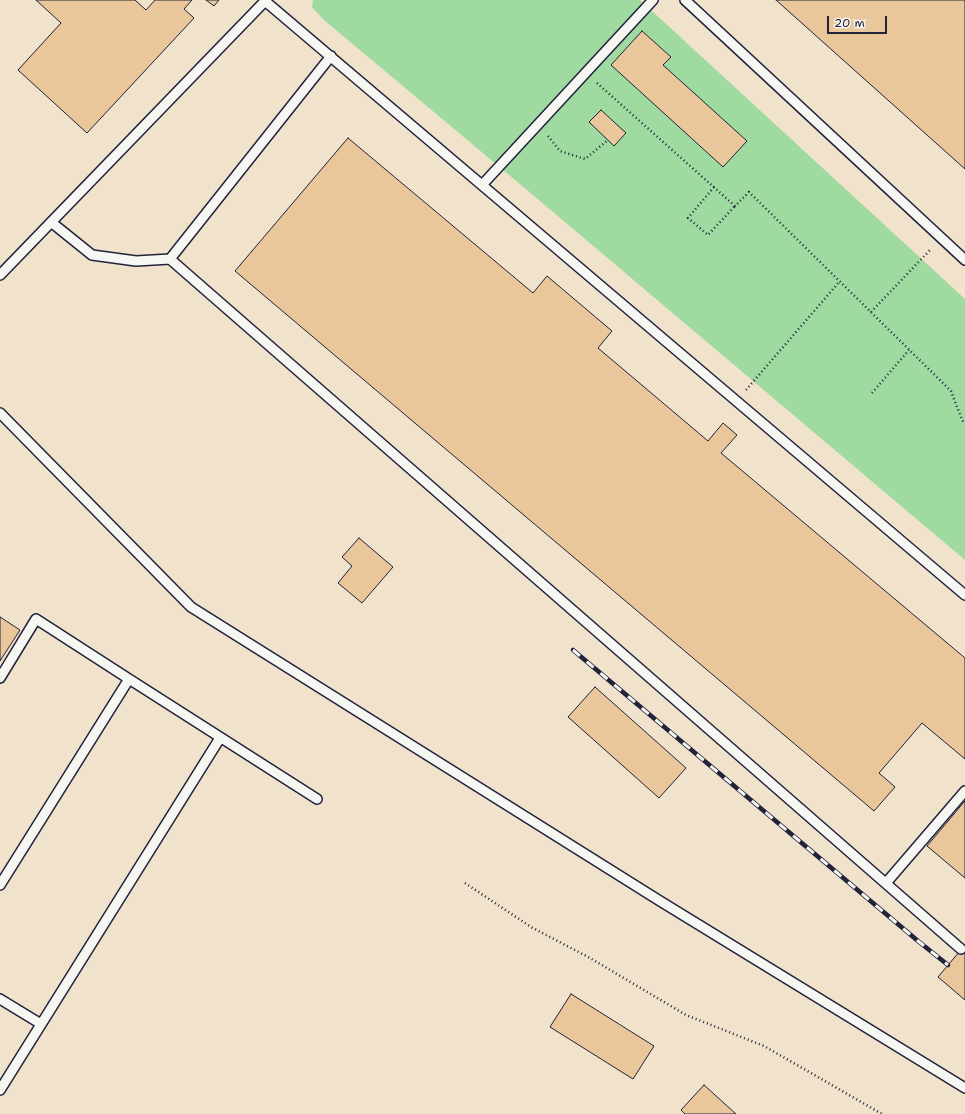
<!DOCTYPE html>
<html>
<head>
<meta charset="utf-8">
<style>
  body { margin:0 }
  #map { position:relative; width:965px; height:1114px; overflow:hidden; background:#f3ede0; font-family:"Shantell Sans",sans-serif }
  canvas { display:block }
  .scale { position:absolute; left:827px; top:16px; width:60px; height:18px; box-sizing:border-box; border:2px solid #22223b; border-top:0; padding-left:5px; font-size:12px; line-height:14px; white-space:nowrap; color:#22223b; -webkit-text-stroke:3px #f6f6f2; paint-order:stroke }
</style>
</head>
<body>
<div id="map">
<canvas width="965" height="1114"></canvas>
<div class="scale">20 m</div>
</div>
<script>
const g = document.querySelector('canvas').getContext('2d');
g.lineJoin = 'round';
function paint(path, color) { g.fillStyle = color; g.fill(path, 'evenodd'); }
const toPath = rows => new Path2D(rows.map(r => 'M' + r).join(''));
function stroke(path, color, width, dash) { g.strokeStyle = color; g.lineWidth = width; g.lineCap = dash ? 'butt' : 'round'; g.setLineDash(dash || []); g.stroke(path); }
const built = toPath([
  [0,0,965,0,965,1114,0,1114]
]);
const green = toPath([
  [313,0,640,0,965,299,965,560,533,195,324,20,312,7]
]);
const building = toPath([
  [36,0,135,0,146,10,155,0,192,0,184,9,194,18,87,133,18,70,61,23,36,0],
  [206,0,219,0,214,6,206,0],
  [776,0,965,0,965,169,776,0],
  [642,31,671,57,663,65,747,141,723,167,611,65,642,31],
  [601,110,626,133,614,146,589,122,601,110],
  [348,138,533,293,547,276,612,331,598,348,708,441,723,423,737,435,721,453,965,658,965,759,922,723,879,773,895,787,874,811,235,271,348,138],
  [359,538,393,567,362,603,338,583,352,566,342,557,359,538],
  [0,617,20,630,0,661,0,617],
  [595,687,686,768,659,798,568,717,595,687],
  [965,801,965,878,927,846,965,801],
  [965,945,965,1000,938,977,965,945],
  [571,994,654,1046,633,1079,550,1027,571,994],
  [704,1085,736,1114,685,1114,681,1110,704,1085]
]);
const path = toPath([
  [597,83,735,206,749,192,951,391,962,420,965,423],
  [548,136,560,151,585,159,608,140],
  [714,187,688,218,708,235,735,206],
  [871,312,931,249],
  [746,390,840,281],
  [872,393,909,350],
  [465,883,531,927,590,958,686,1015,764,1046,882,1114]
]);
const service = toPath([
  [685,0,965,260],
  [265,1,965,595],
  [482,185,653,0],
  [51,222,92,255,136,261,170,259,961,949],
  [170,259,331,56],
  [0,275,266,0],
  [0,413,191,607,660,901,965,1088],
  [0,678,36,619,129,679,0,885],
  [129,679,317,799],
  [886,883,965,791],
  [0,999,41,1024],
  [0,1090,220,738]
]);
const rail = toPath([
  [573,650,918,941,948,965]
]);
paint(built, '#f0e2cb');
paint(green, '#9fdaa0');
paint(building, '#e9c79a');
stroke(building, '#22223b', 1);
stroke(service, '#22223b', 12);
stroke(path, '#22223b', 2.5, [1, 3]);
stroke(service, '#f6f6f2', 9);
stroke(rail, '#22223b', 4.5);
stroke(rail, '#f6f6f2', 3, [9]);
</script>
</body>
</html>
